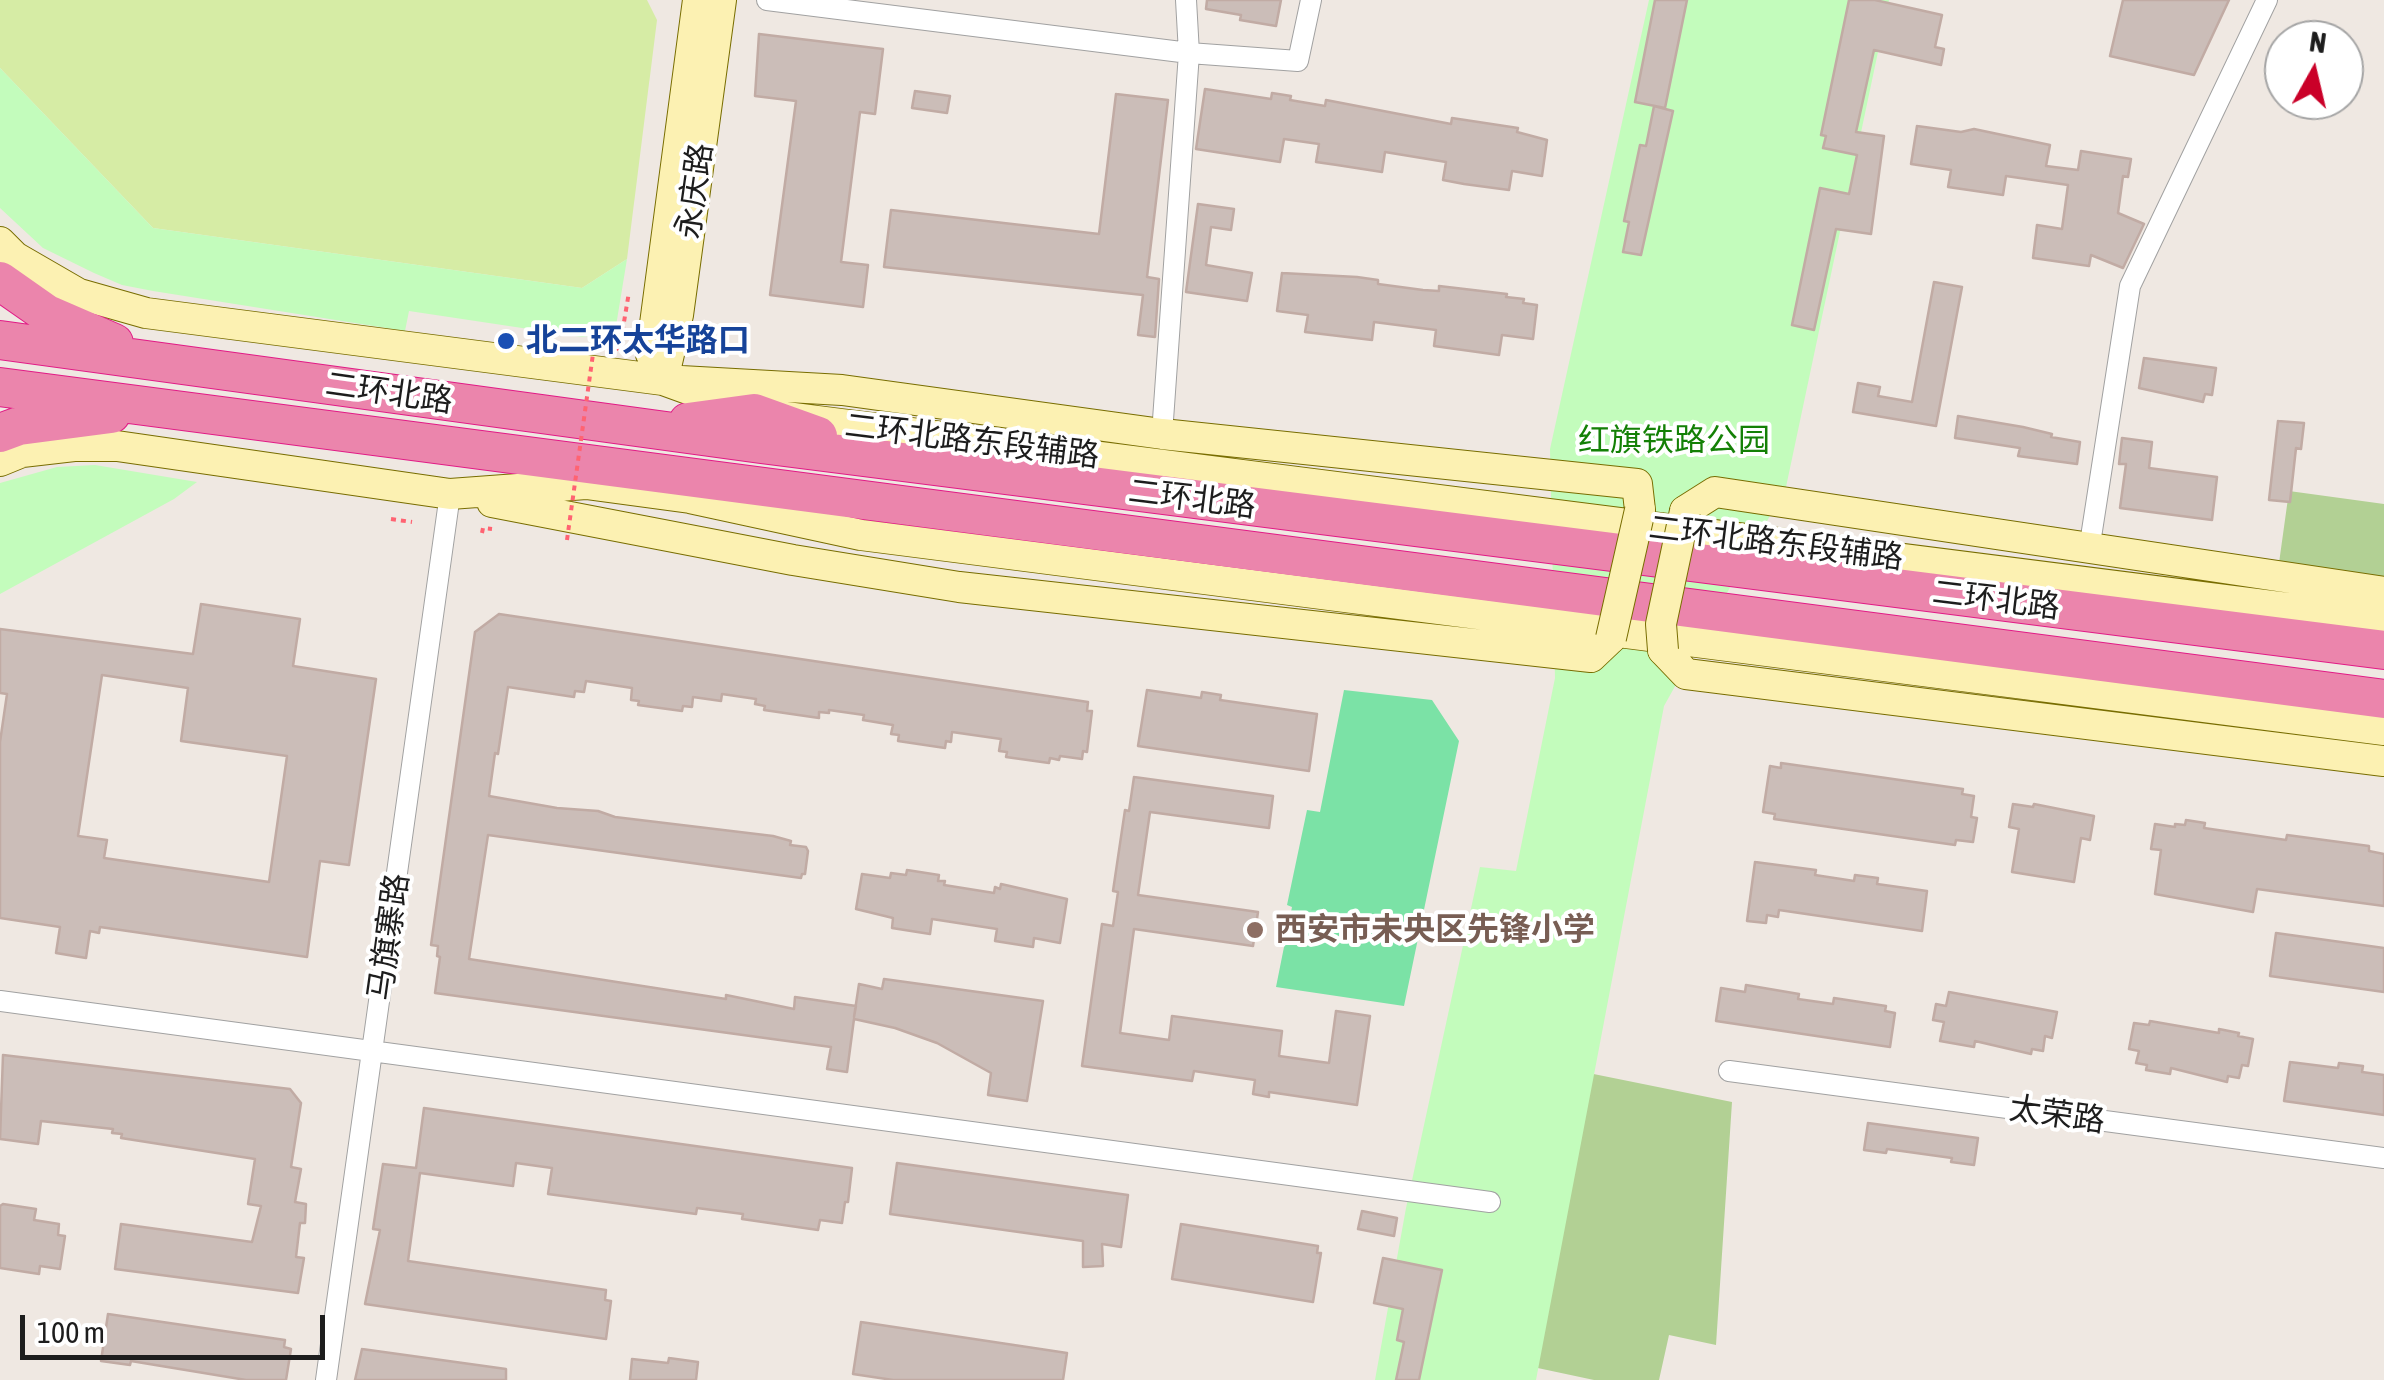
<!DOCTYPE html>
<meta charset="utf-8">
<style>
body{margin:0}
#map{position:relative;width:2384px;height:1380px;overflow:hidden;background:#efe8e2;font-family:"Asap Condensed",sans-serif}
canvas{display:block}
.north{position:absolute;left:2264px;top:20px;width:100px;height:100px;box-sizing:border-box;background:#fff;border:2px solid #a5a5a5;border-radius:50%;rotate:8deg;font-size:28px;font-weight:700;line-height:40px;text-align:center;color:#1d1d1d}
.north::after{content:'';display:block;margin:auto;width:35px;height:45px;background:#ca0028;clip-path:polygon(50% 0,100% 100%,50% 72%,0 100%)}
.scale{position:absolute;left:20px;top:1315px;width:305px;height:45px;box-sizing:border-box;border:5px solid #1d1d1d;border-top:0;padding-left:12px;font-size:30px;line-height:35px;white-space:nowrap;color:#1d1d1d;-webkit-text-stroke:8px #fff;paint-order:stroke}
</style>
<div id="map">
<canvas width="2384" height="1380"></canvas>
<div class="north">N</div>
<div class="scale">100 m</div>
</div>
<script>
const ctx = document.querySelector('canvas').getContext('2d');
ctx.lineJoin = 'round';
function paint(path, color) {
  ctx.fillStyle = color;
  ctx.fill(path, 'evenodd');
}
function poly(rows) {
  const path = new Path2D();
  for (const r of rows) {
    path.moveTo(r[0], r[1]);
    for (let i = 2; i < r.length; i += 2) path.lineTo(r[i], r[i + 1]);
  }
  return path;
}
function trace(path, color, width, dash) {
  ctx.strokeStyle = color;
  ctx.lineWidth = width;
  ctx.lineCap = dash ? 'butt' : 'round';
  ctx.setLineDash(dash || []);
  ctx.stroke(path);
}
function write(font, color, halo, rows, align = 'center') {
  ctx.font = font + ' "Asap Condensed","Noto Sans SC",sans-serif';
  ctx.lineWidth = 8;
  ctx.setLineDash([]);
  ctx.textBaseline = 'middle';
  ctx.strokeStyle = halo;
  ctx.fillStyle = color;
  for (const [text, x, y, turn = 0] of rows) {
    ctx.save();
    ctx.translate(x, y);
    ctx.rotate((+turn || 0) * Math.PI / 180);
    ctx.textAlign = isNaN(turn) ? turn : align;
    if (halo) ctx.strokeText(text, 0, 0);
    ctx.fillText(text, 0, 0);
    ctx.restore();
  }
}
paint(poly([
 [0,0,647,0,657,20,627,259,582,288,153,228,0,68]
]), '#d6eca5');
paint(poly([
 [2289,491,2384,504,2384,577,2279,563],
 [1554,1066,1732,1102,1716,1345,1669,1335,1659,1380,1594,1380,1533,1367]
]), '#b2d094');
paint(poly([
 [1649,0,1889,0,1786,487,1664,706,1536,1380,1375,1380,1406,1208,1480,867,1516,871,1555,678,1550,449],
 [0,68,153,228,582,288,627,259,616,326,609,333,582,337,409,311,405,331,153,291,122,285,94,273,43,248,0,208],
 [95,465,197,482,174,499,0,594,0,483,57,467]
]), '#c3fcbc');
paint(poly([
 [1344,690,1432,700,1459,741,1404,1006,1276,987,1292,907,1287,905,1307,810,1320,812]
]), '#7be2a6');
const building = poly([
 [1207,0,1281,0,1276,26,1240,20,1241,15,1206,9,1207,0],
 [1655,0,1687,0,1665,108,1635,102,1655,0],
 [1849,0,1875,0,1942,15,1935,47,1944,49,1941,65,1874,50,1856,132,1884,136,1871,234,1836,229,1814,330,1792,325,1820,188,1849,194,1857,155,1823,148,1826,136,1821,135,1849,0],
 [2123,0,2229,0,2194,75,2110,56,2123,0],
 [759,34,883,49,875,114,860,112,841,262,868,265,863,307,770,295,796,101,755,96,759,34],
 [1205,89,1271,99,1272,93,1291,96,1290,100,1325,106,1326,100,1451,124,1452,118,1518,128,1517,132,1547,140,1542,176,1512,171,1509,190,1464,184,1443,180,1446,162,1385,152,1382,172,1337,165,1316,162,1319,144,1284,139,1280,162,1196,149,1205,89],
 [915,91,950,96,947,113,912,108,915,91],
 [1116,94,1168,100,1147,277,1159,279,1155,337,1138,335,1143,295,884,267,891,210,1099,234,1116,94],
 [1654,106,1673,111,1641,255,1623,252,1629,222,1624,221,1640,145,1646,146,1654,106],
 [1917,126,1961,132,1974,129,2050,145,2046,166,2078,170,2081,151,2131,159,2128,177,2123,176,2118,213,2144,224,2123,268,2091,255,2089,266,2033,258,2037,225,2062,229,2068,185,2006,176,2003,195,1948,187,1951,170,1911,164,1917,126],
 [1198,204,1234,209,1231,230,1211,227,1206,265,1252,273,1247,301,1186,292,1198,204],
 [1282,273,1357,277,1378,280,1378,284,1423,290,1439,291,1439,286,1507,294,1506,297,1524,299,1523,303,1537,305,1533,339,1502,335,1499,355,1434,346,1436,330,1374,322,1372,340,1305,332,1308,315,1277,311,1282,273],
 [1934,282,1962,287,1936,426,1853,412,1858,383,1880,387,1878,396,1912,402,1934,282],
 [2144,358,2216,368,2212,395,2205,394,2203,402,2139,388,2144,358],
 [1958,416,2023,427,2052,434,2051,437,2080,442,2077,464,2018,456,2020,448,1955,438,1958,416],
 [2278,421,2304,423,2301,449,2296,448,2290,502,2269,500,2278,421],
 [2122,438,2152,442,2149,468,2217,477,2212,520,2120,508,2126,464,2119,464,2122,438],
 [201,604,300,619,293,666,376,679,349,865,320,861,307,957,100,927,99,933,90,931,86,958,56,953,60,927,0,918,0,742,7,694,0,693,0,629,193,654,201,604],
 [102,675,188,688,181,741,287,756,269,882,104,858,107,840,78,836,102,675],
 [499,614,1088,702,1087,711,1092,711,1087,752,1083,751,1082,759,1060,756,1059,760,1050,758,1049,763,1006,757,1007,752,999,751,1001,739,952,732,951,742,946,741,945,748,898,741,899,735,891,734,893,725,863,720,864,715,829,710,829,713,819,712,819,718,764,710,765,706,755,704,756,699,722,694,721,701,693,697,692,707,683,706,682,711,638,705,639,701,631,700,632,688,586,681,584,692,575,691,574,697,508,687,498,754,495,753,489,796,557,808,598,811,615,817,773,836,791,841,790,845,806,847,808,851,805,874,802,874,801,878,488,835,469,959,726,999,726,995,794,1009,795,997,856,1006,854,1017,859,984,882,989,884,979,1043,1001,1027,1101,988,1095,991,1073,937,1043,895,1028,854,1019,847,1072,827,1069,831,1047,435,993,440,957,437,956,438,946,431,945,475,632,499,614],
 [1147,690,1201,698,1202,692,1221,695,1220,700,1317,714,1309,771,1138,746,1147,690],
 [1781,763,1963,789,1962,794,1974,796,1971,817,1977,818,1973,842,1956,840,1955,845,1774,819,1775,814,1763,812,1770,766,1781,768,1781,763],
 [1134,777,1273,796,1269,828,1150,812,1138,895,1258,912,1253,946,1134,929,1120,1033,1169,1040,1172,1016,1282,1031,1279,1056,1329,1063,1336,1011,1370,1016,1357,1105,1269,1092,1269,1097,1253,1094,1255,1080,1194,1071,1192,1081,1082,1066,1102,924,1113,926,1118,892,1113,891,1125,810,1129,811,1134,777],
 [2013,804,2033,807,2034,804,2094,816,2090,840,2081,838,2074,882,2012,872,2019,829,2009,827,2013,804],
 [2186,820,2205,823,2204,828,2286,840,2287,835,2369,846,2369,851,2384,854,2384,906,2257,889,2253,912,2155,894,2161,850,2151,849,2155,824,2175,827,2175,824,2185,825,2186,820],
 [1755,862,1816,870,1815,875,1854,881,1855,875,1878,878,1877,884,1927,891,1922,931,1779,910,1778,917,1767,915,1766,923,1747,921,1755,862],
 [907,870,939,875,938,881,945,881,944,885,994,893,995,887,1000,889,1001,884,1067,899,1060,943,1034,938,1033,947,995,941,997,929,932,919,930,934,892,928,893,918,856,909,862,874,890,878,891,873,906,875,907,870],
 [2276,933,2384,948,2384,992,2270,976,2276,933],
 [1746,985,1799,994,1798,999,1833,1004,1834,998,1886,1006,1885,1011,1895,1013,1890,1047,1716,1021,1721,988,1745,992,1746,985],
 [1949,992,2057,1012,2052,1038,2045,1036,2043,1051,2032,1049,2031,1054,1975,1041,1974,1047,1940,1041,1944,1022,1933,1020,1936,1004,1946,1006,1949,992],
 [2150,1021,2219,1033,2219,1029,2239,1033,2238,1036,2253,1039,2248,1066,2242,1065,2239,1078,2228,1076,2227,1082,2171,1068,2170,1074,2146,1070,2147,1065,2136,1063,2139,1051,2129,1049,2134,1023,2149,1025,2150,1021],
 [3,1055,290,1089,301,1103,291,1167,301,1169,295,1202,306,1204,305,1223,300,1223,296,1257,304,1258,298,1293,115,1269,121,1224,252,1242,261,1206,248,1204,255,1159,121,1138,122,1134,112,1133,113,1129,41,1121,38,1144,0,1139,3,1055],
 [2290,1062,2338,1068,2339,1063,2363,1066,2362,1072,2384,1075,2384,1115,2284,1101,2290,1062],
 [424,1108,852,1168,848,1202,845,1202,842,1223,820,1220,818,1230,742,1219,743,1214,697,1208,696,1214,548,1194,552,1168,516,1163,513,1186,420,1173,408,1261,606,1290,605,1300,611,1301,606,1339,365,1304,380,1230,373,1229,383,1164,416,1168,424,1108],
 [1868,1123,1978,1138,1974,1165,1951,1162,1952,1158,1887,1149,1886,1153,1864,1150,1868,1123],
 [897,1163,1128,1195,1121,1247,1102,1244,1103,1266,1083,1267,1083,1241,890,1214,897,1163],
 [3,1204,36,1209,34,1220,59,1224,58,1235,65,1236,60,1269,40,1266,39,1274,0,1268,0,1206,3,1204],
 [1362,1211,1397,1218,1394,1236,1358,1229,1362,1211],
 [1181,1224,1318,1246,1317,1253,1321,1253,1313,1302,1172,1279,1181,1224],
 [1383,1258,1442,1270,1419,1380,1396,1380,1404,1342,1397,1340,1403,1309,1374,1303,1383,1258],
 [108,1314,285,1340,284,1347,291,1349,286,1380,246,1380,131,1361,130,1365,101,1361,108,1314],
 [861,1322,1067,1353,1063,1380,893,1380,853,1374,861,1322],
 [362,1349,506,1369,506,1380,355,1380,362,1349],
 [669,1358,698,1362,696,1380,630,1380,632,1359,668,1363,669,1358]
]);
paint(building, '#cbbdb8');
trace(building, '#c1aba4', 2.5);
const street = poly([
 [767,0,1189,53,1298,61,1311,0],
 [1162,434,1189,53,1186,0],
 [2089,550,2130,286,2267,0],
 [0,1001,1490,1202],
 [1729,1071,2384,1158],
 [326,1380,450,494]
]);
const secondary = poly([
 [721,0,678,315,663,380,842,390,1162,434,1637,484,1640,510],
 [0,242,15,257,79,294,146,313,663,380,754,413,2384,620],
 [651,354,698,0],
 [0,461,22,452,74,446,117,446,450,494,586,484,690,498,861,535,2384,730],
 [492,502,793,560,959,587,1591,657,1611,638],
 [1685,511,1715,492,2384,592],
 [1663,650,1686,674,2384,761]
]);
const highway = poly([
 [0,281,47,314,114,343],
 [0,340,761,444,2384,650],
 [0,387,2384,699],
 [688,422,754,413,818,436],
 [0,433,19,426,111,414]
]);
trace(street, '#a1a1a1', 22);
trace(secondary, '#786d00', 32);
trace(highway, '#e11b86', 40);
trace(poly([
 [616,350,621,340,629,292],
 [391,519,412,522],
 [482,533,483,528,492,529]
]), '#ff6372', 4, [5, 5]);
trace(street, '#fff', 20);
trace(secondary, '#fcf1b2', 30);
trace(highway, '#eb85ac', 38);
const secondaryBridge = poly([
 [1611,638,1640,510],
 [1663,650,1661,624,1685,511]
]);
trace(secondaryBridge, '#786d00', 32, []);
trace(poly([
 [567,540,593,354]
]), '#ff6372', 4, [5, 5]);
trace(secondaryBridge, '#fcf1b2', 30);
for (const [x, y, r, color] of [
 [506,341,10,"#1a4fb4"],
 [1255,930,10,"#8d6e63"]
]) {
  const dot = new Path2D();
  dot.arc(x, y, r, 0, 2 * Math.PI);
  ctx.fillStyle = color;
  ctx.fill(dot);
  trace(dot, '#fff', 4);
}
write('32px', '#1d1d1d', '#fff', [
 ["永庆路",695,191,-82],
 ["二环北路",389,393,8],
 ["二环北路东段辅路",972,441,7],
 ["二环北路",1192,499,7],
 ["二环北路东段辅路",1776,543,7],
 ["二环北路",1996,600,7],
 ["马旗寨路",389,937,-82],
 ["太荣路",2057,1115,8]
]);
write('bold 32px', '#164399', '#fff', [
 ["北二环太华路口",526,341]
], 'left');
write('32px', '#148006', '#fff', [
 ["红旗铁路公园",1674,441]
]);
write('bold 32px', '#785e54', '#fff', [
 ["西安市未央区先锋小学",1275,930]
], 'left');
</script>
